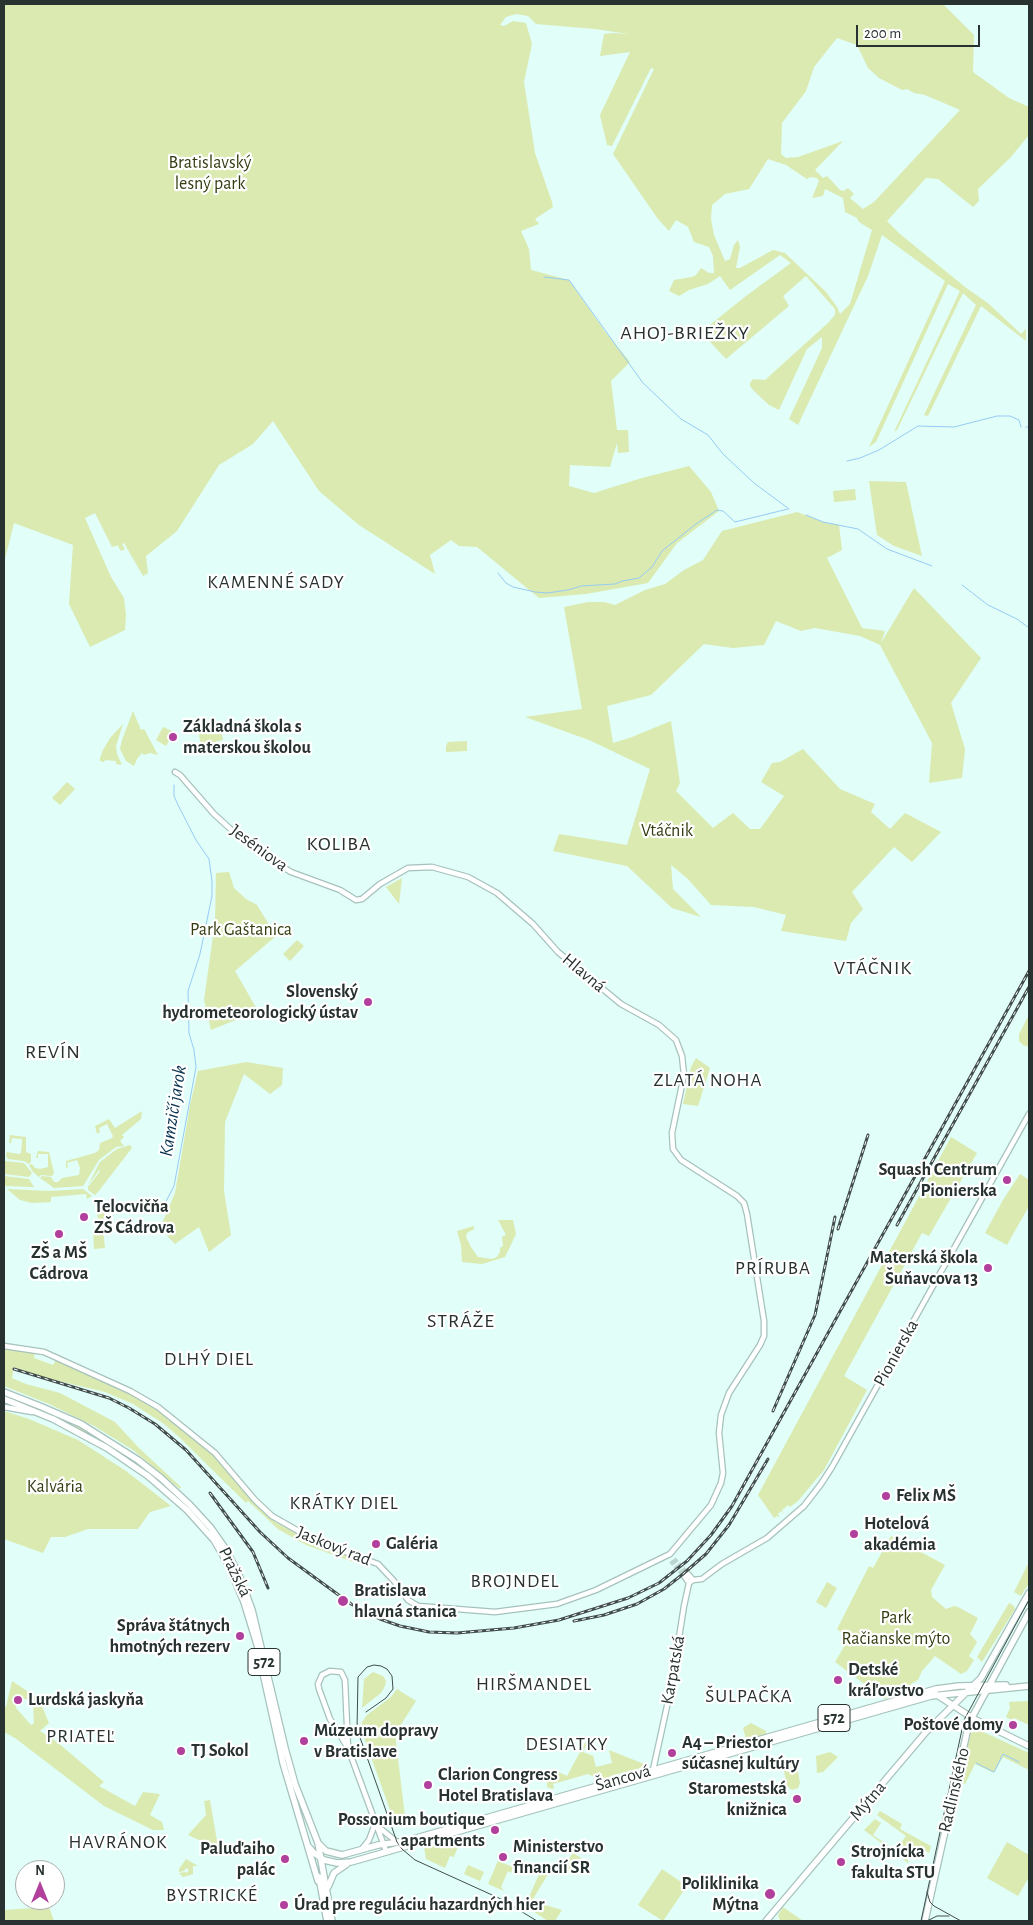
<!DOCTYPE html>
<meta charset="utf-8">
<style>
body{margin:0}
#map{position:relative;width:1033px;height:1925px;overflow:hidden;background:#e1fef8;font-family:"Alegreya Sans",sans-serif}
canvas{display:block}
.frame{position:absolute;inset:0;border:5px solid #283331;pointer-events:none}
.north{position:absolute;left:15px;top:1860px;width:50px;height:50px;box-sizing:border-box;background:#fff;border:1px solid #a9adad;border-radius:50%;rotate:0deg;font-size:14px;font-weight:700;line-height:20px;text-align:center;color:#283331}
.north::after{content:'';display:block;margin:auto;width:18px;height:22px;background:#b0409c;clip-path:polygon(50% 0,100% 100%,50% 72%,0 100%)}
.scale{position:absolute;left:856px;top:25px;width:124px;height:22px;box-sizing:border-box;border:2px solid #283331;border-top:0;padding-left:6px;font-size:15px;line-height:18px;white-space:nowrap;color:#283331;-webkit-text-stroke:4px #fff;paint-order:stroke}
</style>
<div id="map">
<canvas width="1033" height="1925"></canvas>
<div class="frame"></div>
<div class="north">N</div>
<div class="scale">200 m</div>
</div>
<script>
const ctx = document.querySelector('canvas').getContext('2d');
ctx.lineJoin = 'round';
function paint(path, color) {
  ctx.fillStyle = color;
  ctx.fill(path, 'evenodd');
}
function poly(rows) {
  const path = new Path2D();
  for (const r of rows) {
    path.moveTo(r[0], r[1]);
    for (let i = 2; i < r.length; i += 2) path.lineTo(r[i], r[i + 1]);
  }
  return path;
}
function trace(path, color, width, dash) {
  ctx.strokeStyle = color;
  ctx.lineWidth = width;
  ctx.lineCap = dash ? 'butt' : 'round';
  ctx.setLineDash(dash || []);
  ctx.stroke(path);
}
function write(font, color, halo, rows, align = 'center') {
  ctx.font = font + ' "Alegreya Sans",sans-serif';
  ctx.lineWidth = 4.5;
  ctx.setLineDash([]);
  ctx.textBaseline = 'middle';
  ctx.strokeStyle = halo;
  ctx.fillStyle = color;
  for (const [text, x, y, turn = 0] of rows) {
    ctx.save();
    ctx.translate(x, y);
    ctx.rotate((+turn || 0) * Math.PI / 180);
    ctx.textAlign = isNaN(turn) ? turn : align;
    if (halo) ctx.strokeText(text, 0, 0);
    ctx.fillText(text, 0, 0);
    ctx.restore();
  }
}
paint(poly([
 [4,4,943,4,974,35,973,72,1009,98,1029,107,1029,135,1010,158,978,189,979,201,973,207,938,179,926,178,887,221,900,234,965,287,989,304,1021,334,1026,329,1026,341,981,306,928,416,924,415,976,305,963,293,897,430,894,432,960,291,948,284,876,442,869,447,945,281,882,235,868,276,798,425,789,419,822,348,822,337,807,349,779,410,769,405,754,391,750,386,750,383,753,379,765,380,828,323,835,315,835,309,806,276,783,296,789,306,726,359,701,332,746,296,791,263,780,255,730,290,720,276,708,284,689,290,679,296,669,291,674,280,692,277,696,275,701,268,709,273,714,273,713,256,709,247,694,242,688,227,676,220,669,231,658,219,613,154,654,69,651,68,612,146,607,145,600,115,630,52,600,56,604,34,613,33,629,34,595,29,536,24,528,16,516,14,506,17,500,25,504,26,513,21,526,23,532,44,524,82,535,153,552,202,553,207,535,219,539,224,521,231,529,249,531,270,569,280,606,333,630,362,611,381,617,430,628,430,629,452,618,453,617,443,610,467,570,465,569,486,594,493,642,478,689,466,711,492,719,511,677,543,648,583,586,594,539,598,477,547,459,546,451,540,430,555,435,574,359,525,319,491,273,421,253,444,219,465,177,531,146,556,148,573,143,576,124,543,122,544,125,549,121,551,118,546,119,545,112,547,95,513,85,518,111,577,124,598,126,615,125,630,90,647,69,604,73,545,14,523,4,563],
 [837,38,857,45,868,68,879,78,902,90,907,89,914,93,925,95,960,110,874,202,863,209,850,198,854,194,848,188,844,191,840,190,827,176,823,178,815,170,843,141,798,157,786,158,781,154,782,123,806,91,814,67],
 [768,159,786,165,807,179,810,177,817,178,819,181,812,198,823,196,825,189,843,198,845,212,857,218,859,222,872,230,850,304,840,314,837,307,826,292,785,253,773,250,740,268,736,268,740,247,738,240,734,245,730,259,725,261,714,235,711,219,712,205,725,194,749,189],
 [869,481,906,482,922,556,894,546,877,535],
 [855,489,856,500,834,502,833,491],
 [797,512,824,522,839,525,842,550,827,558,862,628,885,631,881,643,914,588,981,658,951,703,965,749,962,778,929,783,932,743,880,645,860,636,815,628,801,631,776,621,764,645,733,648,704,644,651,695,607,706,613,743,632,737,671,721,680,783,676,791,713,828,733,813,750,829,760,829,784,796,761,782,772,763,780,762,803,749,840,789,875,804,871,812,890,829,905,813,941,832,912,862,894,847,852,892,863,909,851,923,846,941,781,931,786,915,754,907,711,905,687,878,671,865,673,889,701,917,672,908,627,866,553,851,559,834,627,845,650,769,589,740,525,717,582,709,564,607,588,602,604,602,615,605,645,590,665,584,684,570,703,560,722,531],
 [133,711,141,730,144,729,158,755,150,753,144,755,142,753,137,759,134,766,126,761,120,749,122,740],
 [219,721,223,740,201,745,197,726],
 [123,724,116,746,117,754,122,765,116,764,116,761,105,760,104,762,100,761,100,758,103,750,110,738],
 [163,727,174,732,166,746,156,740],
 [467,741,467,751,446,752,446,746,448,742],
 [67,782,75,789,60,805,52,798],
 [229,872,234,888,246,899,257,905,276,936,235,971,258,1011,211,1030,204,1000,215,922,216,873],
 [402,878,399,904,386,887],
 [297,940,304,946,290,961,283,954],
 [1029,1015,1029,1047,1023,1045,1019,1041,1019,1034],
 [696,1058,710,1068,698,1106,683,1104,691,1067],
 [246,1062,283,1068,282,1085,270,1094,244,1074,225,1122,224,1191,231,1235,209,1252,199,1227,175,1244,160,1228,175,1193,190,1105,198,1071],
 [142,1111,141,1119,122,1135,124,1137,120,1141,124,1146,116,1147,99,1160,83,1186,54,1188,40,1178,42,1176,51,1177,54,1182,58,1182,62,1178,79,1175,80,1168,77,1160,67,1163,68,1167,66,1168,66,1161,95,1153,99,1150,100,1143,112,1138,113,1136,107,1124,99,1128,100,1132,97,1134,95,1126,109,1119,115,1128],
 [10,1135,26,1137,26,1152,31,1154,31,1162,29,1164,24,1161,8,1159,6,1156,7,1152,19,1154,21,1153,22,1142,22,1139,12,1138,11,1143,9,1143],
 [951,1137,977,1153,929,1236,922,1233,844,1376,867,1390,824,1470,798,1501,790,1507,788,1505,787,1506,782,1510,784,1514,781,1511,778,1514,780,1518,777,1516,774,1518,758,1495],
 [130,1145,132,1148,98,1192,95,1195,88,1190,88,1187,100,1171,99,1170,88,1185,100,1162,117,1149],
 [38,1151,49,1152,54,1173,52,1176,41,1175,39,1177,33,1172,29,1165,32,1164,35,1168,40,1169,48,1167,48,1154,38,1154,38,1158,36,1158],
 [4,1161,24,1163,32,1173,29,1177,4,1174],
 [1020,1174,1029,1180,1029,1206,1007,1245,985,1233,1003,1200],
 [4,1176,29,1179,34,1187,5,1186],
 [7,1189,50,1191,83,1189,92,1196,87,1199,86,1194,51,1197,51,1202,32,1203,20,1200],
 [109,1206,110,1224,98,1225,97,1207],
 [498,1220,513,1220,516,1234,505,1257,482,1264,462,1262,461,1245,457,1231,474,1226,474,1229,467,1233,466,1237,471,1247,478,1257,492,1259,497,1257,500,1252,500,1248,503,1246,502,1237,506,1235],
 [93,1229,103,1229,105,1248,94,1249],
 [4,1349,35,1353,34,1358,53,1365,56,1360,133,1396,167,1416,210,1452,251,1500,275,1522,307,1539,361,1560,359,1564,306,1545,278,1529,248,1501,246,1503,178,1436,164,1424,133,1404,105,1392,46,1378,14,1367,12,1378,26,1384,60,1393,115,1422,139,1448,181,1487,180,1489,133,1450,94,1426,49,1404,4,1386],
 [4,1395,38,1408,89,1432,130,1457,149,1471,193,1513,147,1473,106,1445,63,1421,4,1397],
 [4,1411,29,1419,78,1440,126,1471,171,1506,150,1512,138,1529,88,1529,65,1537,51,1537,43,1553,4,1539],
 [891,1536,945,1565,931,1590,932,1597,946,1609,954,1606,958,1607,978,1618,970,1634,977,1642,969,1656,974,1660,967,1671,961,1674,935,1656,922,1671,918,1680,911,1684,912,1691,884,1699,835,1662,849,1638,837,1629,869,1566,873,1568],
 [1029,1562,1029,1583,1021,1596,1014,1592],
 [827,1582,837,1588,826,1608,816,1602],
 [1009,1603,1014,1606,1015,1609,982,1662,977,1657],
 [373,1672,383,1676,386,1681,385,1686,381,1693,362,1708,364,1679],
 [12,1681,39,1699,49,1723,40,1731,57,1742,104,1782,99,1786,135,1806,143,1792,160,1794,150,1815,162,1822,164,1830,153,1830,104,1806,15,1738,4,1732,4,1706,6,1707],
 [17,1698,26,1699,33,1705,34,1723,31,1725,16,1708],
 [397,1689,416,1701,395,1734,405,1816,394,1821,361,1729,362,1722,367,1715,391,1697],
 [1029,1701,1029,1725,1014,1718,1012,1720,1006,1717,1010,1708,1009,1702],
 [751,1723,766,1731,766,1734,746,1739,743,1728],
 [979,1730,1029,1753,1029,1770,1003,1757,994,1773,975,1764,965,1784,960,1782,970,1735,971,1733],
 [586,1741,588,1742,583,1752,593,1756,596,1767,612,1763,609,1750,649,1766,613,1775,602,1781,588,1774,553,1784,554,1788,552,1789,547,1787,547,1781,554,1770,567,1776],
 [830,1752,838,1757,823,1772,817,1773,816,1756],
 [790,1761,797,1765,800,1783,798,1788,792,1790,787,1786,783,1766,786,1762],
 [210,1800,218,1847,216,1848,188,1835,206,1815,204,1801],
 [880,1811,902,1824,900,1829,931,1846,929,1853,919,1847,917,1856,913,1856,901,1843,906,1836,877,1815],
 [875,1819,881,1823,873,1835,896,1851,901,1844,904,1850,902,1852,909,1862,908,1863,864,1830],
 [462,1836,454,1857,450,1856,445,1868,426,1859,424,1847],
 [1007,1842,1029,1855,1029,1877,1018,1896,987,1878],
 [573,1853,581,1858,571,1873,563,1868],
 [186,1859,198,1866,193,1866,193,1874,183,1877,179,1873,185,1872,187,1873,189,1870,186,1868,184,1871,179,1872,179,1869],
 [498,1861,513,1867,511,1873,508,1871,501,1887,504,1891,488,1884],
 [468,1865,484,1872,480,1881,464,1874],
 [662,1869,687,1886,663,1921,638,1905],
 [540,1872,548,1874,532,1901,562,1910,555,1921,548,1921,525,1906],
 [49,1907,54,1921,4,1921,4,1910],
 [783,1907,803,1921,810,1921,780,1921,778,1915]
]), '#daeab0');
trace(poly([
 [544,277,569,280,643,383,681,419,708,435,723,454,754,483,789,509],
 [1026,427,1029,427],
 [847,461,860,458,879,450,918,426,954,427,997,416,1010,416,1019,420,1021,427],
 [806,515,823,522,858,529,887,549,932,566],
 [498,573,506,583,513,587,535,592,547,593,568,590,581,586,615,584,622,581,639,578,652,567,662,551,696,524,717,510,723,511,735,522,788,509],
 [962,585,988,605,1017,619,1029,628],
 [161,1211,174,1186,196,1067,194,1050,189,1033,188,991,200,954,212,896,212,881,209,859,196,840,178,805,174,796,174,785],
 [976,1763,994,1772,1003,1754,1019,1762]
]), '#96cbf5', 1);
trace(poly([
 [674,1559,687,1573],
 [671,1561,684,1576]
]), '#bcd5d0', 4.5, [4.5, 2]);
const minor = poly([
 [4,1346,44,1352,130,1391,158,1407,215,1453,255,1500,272,1516,316,1541,378,1564,394,1581,408,1600,418,1606,495,1612,557,1604,596,1590,670,1554,711,1505,721,1483,723,1473,719,1433,721,1415,729,1393,760,1345,764,1336,764,1321,747,1214,744,1203,737,1196,681,1160,673,1149,672,1133,684,1075,682,1056,676,1040,659,1025,621,1004,558,952,533,924,497,893,468,877,432,867,408,868,380,884,362,899,356,900,340,890,291,872,262,854,237,835,214,814,180,775,175,772],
 [4,1407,32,1412],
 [687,1573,693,1580],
 [684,1576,689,1583],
 [689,1583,693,1580,702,1579,722,1564,767,1538,804,1506,821,1484,832,1467,1029,1114],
 [348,1748,345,1680,341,1672,330,1671,322,1675,318,1684,319,1689,330,1719,348,1748,386,1851],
 [653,1770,671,1688,684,1606,689,1583],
 [376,1825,397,1842],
 [362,1849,369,1840,375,1824]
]);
const major = poly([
 [4,1392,42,1407,81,1424,138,1460,161,1478,190,1505,211,1528,225,1548,239,1575,252,1610,285,1748,295,1784,318,1843,332,1921],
 [4,1399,53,1419,107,1448,148,1476,187,1510,214,1540,228,1564,244,1602,259,1651],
 [263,1673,283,1763,318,1881],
 [934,1693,974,1719,1029,1746],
 [318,1843,326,1851,342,1855,378,1845,406,1841,936,1689,959,1686,1006,1685],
 [308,1846,314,1853,324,1860,337,1863,351,1862,931,1696,1029,1686],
 [319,1877,327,1921],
 [328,1887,334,1873,347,1864],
 [766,1921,926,1732,981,1678,1029,1593],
 [925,1921,969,1723,1029,1612]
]);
trace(minor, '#a6c2bc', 7);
trace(major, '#a6c2bc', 8);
trace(minor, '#fff', 4.5);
trace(major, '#fff', 5.5);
trace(poly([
 [366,1712,386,1698,393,1689,392,1676,387,1669,381,1666,374,1665,367,1667,358,1677,357,1729,397,1842,402,1849,415,1860,501,1899,537,1921],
 [927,1892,930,1902,934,1906,961,1921],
 [921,1921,964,1720,1029,1600],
 [927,1921,937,1916,949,1916]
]), '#414e4c', 1);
const rail = poly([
 [897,1225,1029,987],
 [838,1229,868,1135],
 [14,1369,109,1398,129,1408,155,1424,186,1450,260,1532,288,1558,351,1604,380,1619,400,1626,429,1632,457,1633,491,1630,514,1628,559,1620,628,1598,659,1583,687,1561,711,1535,732,1506,1029,971],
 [773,1411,815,1315,835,1217],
 [210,1493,253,1552,268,1588],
 [574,1621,604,1615,637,1604,664,1589,683,1574,706,1554,729,1525,768,1459]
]);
trace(rail, '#414e4c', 3);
trace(rail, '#fff', 1, [4]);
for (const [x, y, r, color] of [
 [173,737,5,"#b0409c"],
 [368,1002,5,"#b0409c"],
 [1007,1180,5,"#b0409c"],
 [84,1217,5,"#b0409c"],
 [59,1234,5,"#b0409c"],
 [988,1268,5,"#b0409c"],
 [886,1496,5,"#b0409c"],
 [854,1534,5,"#b0409c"],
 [376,1544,5,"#b0409c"],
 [343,1601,6,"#b0409c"],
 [240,1636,5,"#b0409c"],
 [838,1680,5,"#b0409c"],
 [18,1700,5,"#b0409c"],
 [1013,1725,5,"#b0409c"],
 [304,1741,5,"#b0409c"],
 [181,1751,5,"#b0409c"],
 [672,1753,5,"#b0409c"],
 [428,1785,5,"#b0409c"],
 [797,1799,5,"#b0409c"],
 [495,1830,5,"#b0409c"],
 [503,1857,5,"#b0409c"],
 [285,1859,5,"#b0409c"],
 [841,1862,5,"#b0409c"],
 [770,1894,6,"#b0409c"],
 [284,1905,5,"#b0409c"]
]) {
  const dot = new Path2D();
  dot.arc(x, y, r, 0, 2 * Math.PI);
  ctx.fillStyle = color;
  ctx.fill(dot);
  trace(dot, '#fff', 2);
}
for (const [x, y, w] of [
 [264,1662,32],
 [834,1718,32]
]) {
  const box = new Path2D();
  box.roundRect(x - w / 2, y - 13.5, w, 27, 4);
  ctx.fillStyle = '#fff';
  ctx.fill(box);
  trace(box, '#283331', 1);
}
write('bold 16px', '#283331', null, [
 ["572",264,1662],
 ["572",834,1718]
]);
write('18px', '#343d11', '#fff', [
 ["Bratislavský",210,163],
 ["lesný park",210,184],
 ["Vtáčnik",667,831],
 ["Park Gaštanica",241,930],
 ["Kalvária",55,1487],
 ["Park",896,1618],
 ["Račianske mýto",896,1639]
]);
write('bold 18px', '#283331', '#fff', [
 ["Základná škola s",183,727],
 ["materskou školou",183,748],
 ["Slovenský",358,992,"right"],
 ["hydrometeorologický ústav",358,1013,"right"],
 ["Squash Centrum",997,1170,"right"],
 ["Pionierska",997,1191,"right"],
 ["Telocvičňa",94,1207],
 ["ZŠ Cádrova",94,1228],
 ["ZŠ a MŠ",59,1253,"center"],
 ["Cádrova",59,1274,"center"],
 ["Materská škola",978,1258,"right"],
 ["Šuňavcova 13",978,1279,"right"],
 ["Felix MŠ",896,1496],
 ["Hotelová",864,1524],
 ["akadémia",864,1545],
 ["Galéria",386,1544],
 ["Bratislava",354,1591],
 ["hlavná stanica",354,1612],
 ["Správa štátnych",230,1626,"right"],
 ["hmotných rezerv",230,1647,"right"],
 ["Detské",848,1670],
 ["kráľovstvo",848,1691],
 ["Lurdská jaskyňa",28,1700],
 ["Poštové domy",1003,1725,"right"],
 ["Múzeum dopravy",314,1731],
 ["v Bratislave",314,1752],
 ["A4 – Priestor",682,1743],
 ["súčasnej kultúry",682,1764],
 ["TJ Sokol",191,1751],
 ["Clarion Congress",438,1775],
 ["Hotel Bratislava",438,1796],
 ["Staromestská",787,1789,"right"],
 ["knižnica",787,1810,"right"],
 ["Possonium boutique",485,1820,"right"],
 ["apartments",485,1841,"right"],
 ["Ministerstvo",513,1847],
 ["financií SR",513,1868],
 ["Paluďaiho",275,1849,"right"],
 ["palác",275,1870,"right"],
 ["Strojnícka",851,1852],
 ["fakulta STU",851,1873],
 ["Poliklinika",759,1884,"right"],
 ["Mýtna",759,1905,"right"],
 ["Úrad pre reguláciu hazardných hier",294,1905]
], 'left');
write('18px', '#283331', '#fff', [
 ["Jeséniova",259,848,36],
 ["Hlavná",584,973,40],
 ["Pionierska",896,1353,-61],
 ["Jaskový rad",334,1546,22],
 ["Pražská",235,1572,64],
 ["Karpatská",673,1670,-80],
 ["Šancová",623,1778,-16],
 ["Radlinského",954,1790,-77],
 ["Mýtna",868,1801,-50]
]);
ctx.letterSpacing = '1px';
write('19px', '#283331', '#fff', [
 ["KAMENNÉ SADY",276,582],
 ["ZLATÁ NOHA",708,1080],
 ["PRÍRUBA",773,1268],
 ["DLHÝ DIEL",209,1359],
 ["KRÁTKY DIEL",344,1503],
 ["BROJNDEL",515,1581],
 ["HIRŠMANDEL",534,1684],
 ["ŠULPAČKA",749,1696],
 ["PRIATEĽ",81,1736],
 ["DESIATKY",567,1744],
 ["HAVRÁNOK",118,1842],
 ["BYSTRICKÉ",212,1895]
]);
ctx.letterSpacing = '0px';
write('italic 19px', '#08324e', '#fff', [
 ["Kamzičí jarok",173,1111,-81]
]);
ctx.letterSpacing = '1px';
write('20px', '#283331', '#fff', [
 ["AHOJ-BRIEŽKY",685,333],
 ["KOLIBA",339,844],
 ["VTÁČNIK",873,968],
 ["REVÍN",53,1052],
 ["STRÁŽE",461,1321]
]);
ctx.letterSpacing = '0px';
</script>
